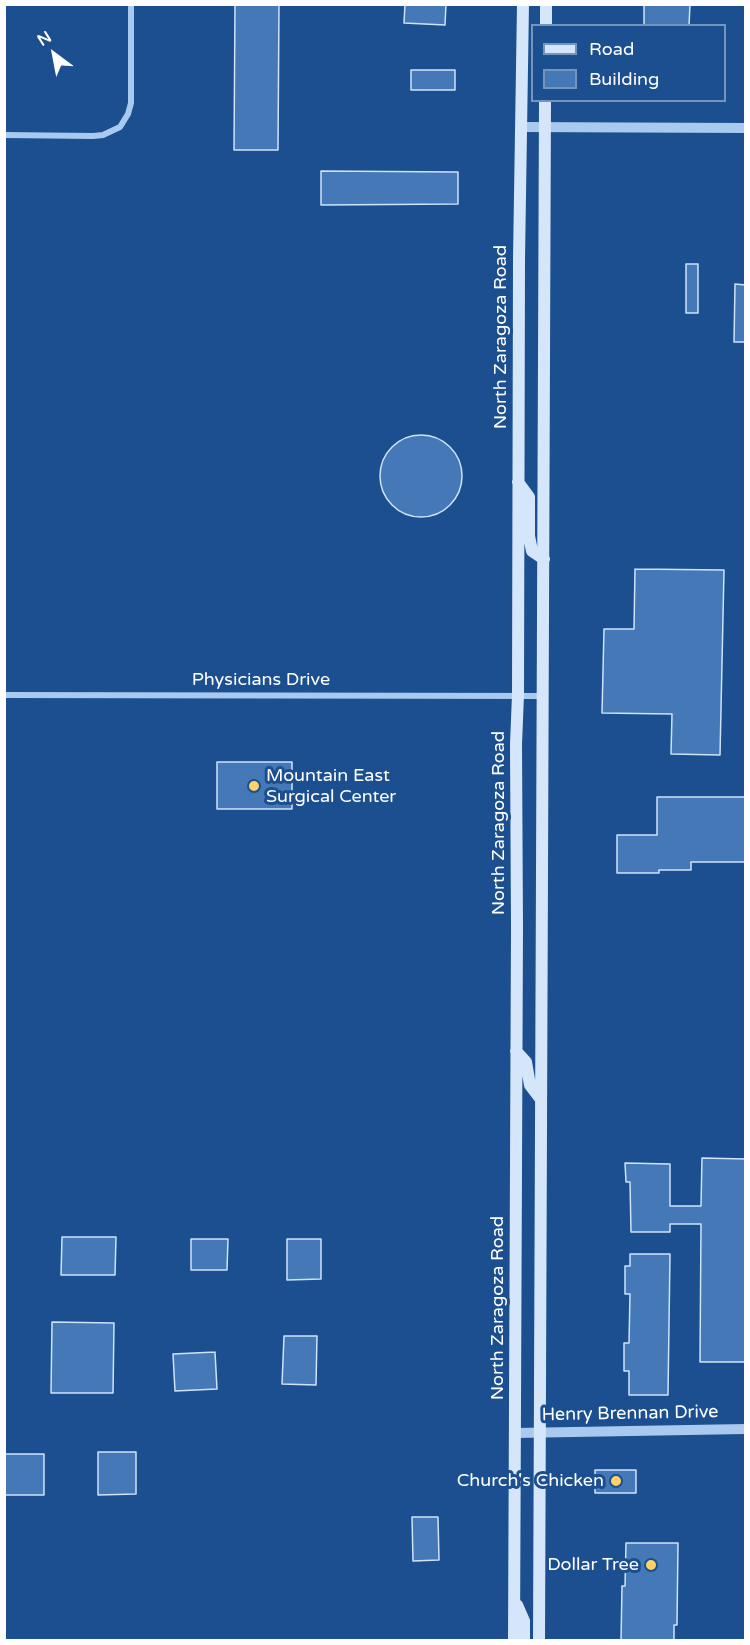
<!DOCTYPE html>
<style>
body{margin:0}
#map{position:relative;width:750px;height:1645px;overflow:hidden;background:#1b4f8f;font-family:"Varela Round",sans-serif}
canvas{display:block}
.frame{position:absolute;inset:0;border:6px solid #fff;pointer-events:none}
.legend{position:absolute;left:531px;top:24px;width:195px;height:78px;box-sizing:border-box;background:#1b4f8f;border:2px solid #7695bc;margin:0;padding:8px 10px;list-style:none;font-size:18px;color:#fff}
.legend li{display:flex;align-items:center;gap:12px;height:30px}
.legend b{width:30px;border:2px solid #7695bc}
.north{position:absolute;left:24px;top:24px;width:60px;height:60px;-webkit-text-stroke:4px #1b4f8f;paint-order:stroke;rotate:328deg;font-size:16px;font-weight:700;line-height:24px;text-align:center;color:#fff}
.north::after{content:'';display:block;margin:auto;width:21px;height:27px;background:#fff;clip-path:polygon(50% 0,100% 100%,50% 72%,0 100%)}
</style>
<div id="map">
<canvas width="750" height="1645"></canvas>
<div class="frame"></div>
<ul class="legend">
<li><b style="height:8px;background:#d6e6fa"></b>Road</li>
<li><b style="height:16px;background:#4478b7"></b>Building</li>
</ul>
<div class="north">N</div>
</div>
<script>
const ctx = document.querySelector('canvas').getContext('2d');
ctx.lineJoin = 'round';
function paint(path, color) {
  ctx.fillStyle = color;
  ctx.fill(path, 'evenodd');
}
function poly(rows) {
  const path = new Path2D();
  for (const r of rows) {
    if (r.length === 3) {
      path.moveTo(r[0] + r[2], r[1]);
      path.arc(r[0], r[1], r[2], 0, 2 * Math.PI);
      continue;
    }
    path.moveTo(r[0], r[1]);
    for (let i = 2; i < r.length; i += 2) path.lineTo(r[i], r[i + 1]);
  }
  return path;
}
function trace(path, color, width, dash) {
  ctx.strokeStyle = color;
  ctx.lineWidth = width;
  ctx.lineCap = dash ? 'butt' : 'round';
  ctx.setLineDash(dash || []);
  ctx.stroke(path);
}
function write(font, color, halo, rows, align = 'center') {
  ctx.font = font + ' "Varela Round",sans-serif';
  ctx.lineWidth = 6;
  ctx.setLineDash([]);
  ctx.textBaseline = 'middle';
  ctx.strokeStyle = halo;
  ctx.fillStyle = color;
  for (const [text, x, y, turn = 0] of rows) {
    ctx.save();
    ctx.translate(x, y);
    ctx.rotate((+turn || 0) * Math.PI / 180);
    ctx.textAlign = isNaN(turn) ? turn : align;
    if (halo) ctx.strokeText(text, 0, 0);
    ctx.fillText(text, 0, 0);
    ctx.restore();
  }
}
const building = poly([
 [235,4,279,4,278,150,234,150,235,4],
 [405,4,446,4,445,25,404,23,405,4],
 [644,4,690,4,689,26,644,26,644,4],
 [411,70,455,70,455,90,411,90,411,70],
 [321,171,458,172,458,204,321,205,321,171],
 [686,264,698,264,698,313,686,313,686,264],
 [735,284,746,285,746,342,734,342,735,284],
 [421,476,41],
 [635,569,724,570,720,755,671,754,672,714,602,713,604,629,634,629,635,569],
 [217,762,292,762,292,809,217,809,217,762],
 [657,797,746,797,746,862,691,862,691,870,659,870,659,873,617,873,617,835,657,835,657,797],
 [702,1158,746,1159,746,1362,700,1362,701,1224,670,1224,670,1232,631,1232,630,1182,626,1182,625,1163,670,1164,670,1206,701,1206,702,1158],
 [62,1237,116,1237,115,1275,61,1275,62,1237],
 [191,1239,228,1239,227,1270,191,1270,191,1239],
 [287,1239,321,1239,321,1279,287,1280,287,1239],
 [630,1254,670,1254,668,1395,629,1395,629,1371,624,1371,624,1343,629,1343,630,1294,625,1294,625,1266,630,1266,630,1254],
 [52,1322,114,1323,113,1393,51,1393,52,1322],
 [284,1336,317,1336,316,1385,282,1384,284,1336],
 [215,1352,217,1389,175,1391,173,1354,215,1352],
 [98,1452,136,1452,136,1494,98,1495,98,1452],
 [4,1454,44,1454,44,1495,4,1495,4,1454],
 [595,1470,636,1470,636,1493,595,1493,595,1470],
 [412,1517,438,1517,439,1560,413,1561,412,1517],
 [626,1543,678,1543,677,1625,674,1625,674,1641,621,1641,622,1586,625,1586,626,1543]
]);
paint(building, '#4478b7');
trace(building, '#cfe3fa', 1.5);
trace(poly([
 [4,135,93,136,103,135,120,127,128,114,131,103,131,4],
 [4,695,542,696]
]), '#a9c9ee', 6);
trace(poly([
 [521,127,746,128],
 [516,1433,746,1429]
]), '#a9c9ee', 10);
trace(poly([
 [546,4,546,26],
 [518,482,529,497,529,536,532,551,544,559],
 [516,1051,526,1062,530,1085,540,1098],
 [517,1605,524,1621,524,1640],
 [514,1640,517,928,516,744,518,695,519,259,523,4],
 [539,1640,545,100]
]), '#d6e6fa', 12);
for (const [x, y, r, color] of [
 [254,786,6,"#ffd166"],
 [616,1481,6,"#ffd166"],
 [651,1565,6,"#ffd166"]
]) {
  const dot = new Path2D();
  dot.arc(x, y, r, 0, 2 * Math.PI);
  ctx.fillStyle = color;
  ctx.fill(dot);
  trace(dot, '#1b4f8f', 2);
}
write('18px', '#fff', '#1b4f8f', [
 ["North Zaragoza Road",501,337,-90],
 ["Physicians Drive",261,680],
 ["North Zaragoza Road",499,823,-90],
 ["North Zaragoza Road",498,1308,-90],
 ["Henry Brennan Drive",630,1414,-1]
]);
write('18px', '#fff', '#1b4f8f', [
 ["Mountain East",266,776,"left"],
 ["Surgical Center",266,797,"left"],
 ["Church's Chicken",604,1481],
 ["Dollar Tree",639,1565]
], 'right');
</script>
